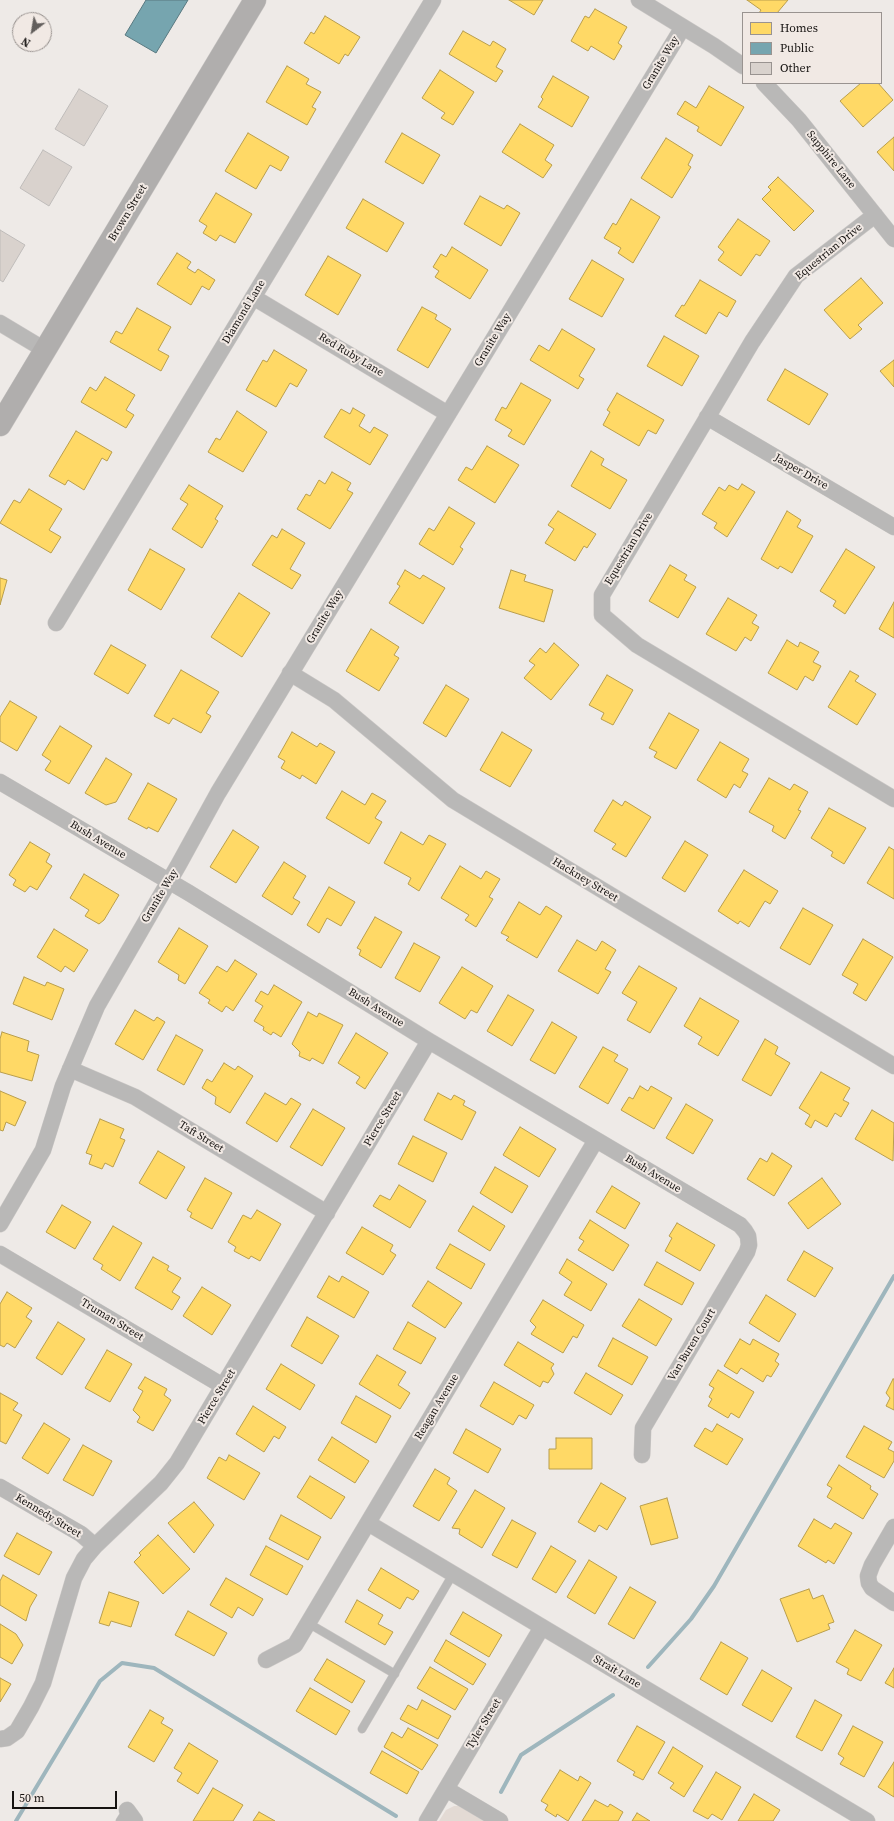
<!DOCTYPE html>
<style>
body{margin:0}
#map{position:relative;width:894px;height:1821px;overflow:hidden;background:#eeeae7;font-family:"Source Serif 4",serif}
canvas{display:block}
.legend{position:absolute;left:742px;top:12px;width:140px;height:72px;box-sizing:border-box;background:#f1e9e4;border:1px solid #999390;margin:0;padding:5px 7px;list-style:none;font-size:12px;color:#161311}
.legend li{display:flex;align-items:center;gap:8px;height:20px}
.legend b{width:20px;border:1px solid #999390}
.north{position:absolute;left:12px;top:12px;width:40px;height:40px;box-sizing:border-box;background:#f1e9e4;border:1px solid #999390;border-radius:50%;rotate:211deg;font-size:11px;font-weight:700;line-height:16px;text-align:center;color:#161311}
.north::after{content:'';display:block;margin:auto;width:14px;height:18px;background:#625e5c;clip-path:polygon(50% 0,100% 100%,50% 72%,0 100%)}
.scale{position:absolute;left:12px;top:1791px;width:105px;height:18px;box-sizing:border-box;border:2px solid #161311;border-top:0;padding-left:5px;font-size:12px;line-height:14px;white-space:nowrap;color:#161311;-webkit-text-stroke:3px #f1e9e4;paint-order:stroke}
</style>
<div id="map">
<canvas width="894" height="1821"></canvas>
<ul class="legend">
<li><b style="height:11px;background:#ffd966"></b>Homes</li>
<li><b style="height:11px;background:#76a5af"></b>Public</li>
<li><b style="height:11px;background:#d9d2cd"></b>Other</li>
</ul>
<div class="north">N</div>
<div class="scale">50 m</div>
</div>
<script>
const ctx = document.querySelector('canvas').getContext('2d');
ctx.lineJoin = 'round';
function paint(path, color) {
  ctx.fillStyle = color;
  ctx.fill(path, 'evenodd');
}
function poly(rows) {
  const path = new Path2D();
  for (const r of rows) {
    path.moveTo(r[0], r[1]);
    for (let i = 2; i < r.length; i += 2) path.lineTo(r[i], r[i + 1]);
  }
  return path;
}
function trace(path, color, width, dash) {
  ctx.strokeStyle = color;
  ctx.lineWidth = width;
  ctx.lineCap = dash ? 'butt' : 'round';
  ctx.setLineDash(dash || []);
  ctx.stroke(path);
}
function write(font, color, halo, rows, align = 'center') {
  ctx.font = font + ' "Source Serif 4",serif';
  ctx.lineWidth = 4;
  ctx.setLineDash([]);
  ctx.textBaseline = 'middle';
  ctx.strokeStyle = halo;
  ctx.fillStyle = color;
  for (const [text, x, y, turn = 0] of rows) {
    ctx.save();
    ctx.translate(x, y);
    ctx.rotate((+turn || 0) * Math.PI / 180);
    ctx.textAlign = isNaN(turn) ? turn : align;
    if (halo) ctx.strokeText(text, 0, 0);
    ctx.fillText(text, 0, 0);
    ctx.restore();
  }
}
paint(poly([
 [454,1806,459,1806,484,1821,439,1821,446,1810]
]), '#e3dad4');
const homes = poly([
 [509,0,543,0,534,15,509,0],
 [747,0,788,0,777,13,759,13,761,10,747,0],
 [595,9,627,27,618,43,622,46,614,60,591,46,588,51,571,41,585,16,589,18,595,9],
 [325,16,360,37,348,56,345,54,339,64,304,43,311,32,314,34,325,16],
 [463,31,490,46,493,41,506,49,496,67,503,71,496,82,449,54,463,31],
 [287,66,309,79,306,84,321,92,312,107,316,109,307,125,266,102,287,66],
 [440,70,474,92,453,125,441,118,445,113,422,98,440,70],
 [553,76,589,97,572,127,538,107,543,99,541,97,553,76],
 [861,83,878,83,893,100,863,127,840,101,861,83],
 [709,86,744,107,721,146,697,131,699,127,677,114,685,101,696,108,709,86],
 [520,124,554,145,545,160,552,165,543,178,502,152,520,124],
 [248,133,289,157,281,171,270,165,256,189,225,171,248,133],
 [402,133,440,155,423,184,385,162,402,133],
 [894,137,894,171,877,152,894,137],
 [666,138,693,155,688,165,691,167,672,198,641,178,666,138],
 [778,177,814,211,794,231,762,199,771,190,768,187,778,177],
 [216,193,252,214,235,243,220,235,216,241,203,233,207,226,199,221,216,193],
 [480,196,504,209,507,205,520,213,501,246,464,224,480,196],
 [363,199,404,223,387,252,346,228,363,199],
 [631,199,660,217,633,263,618,253,621,248,604,238,613,223,616,225,631,199],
 [738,219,770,241,760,256,756,254,741,276,718,260,724,252,718,247,738,219],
 [452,247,488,270,470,299,435,277,439,271,433,267,441,254,446,257,452,247],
 [177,253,191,262,187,268,195,273,198,269,215,280,209,290,202,286,191,305,157,284,177,253],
 [328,256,361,275,338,315,305,295,328,256],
 [592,260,624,279,602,317,569,299,592,260],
 [861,278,883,303,858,325,862,329,850,339,824,310,861,278],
 [700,280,736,301,727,317,719,312,706,334,675,316,682,305,684,306,700,280],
 [422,307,437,315,435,319,451,329,428,368,397,350,422,307],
 [137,308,171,327,158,350,169,356,161,371,110,342,116,331,122,334,137,308],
 [562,329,595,349,579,376,584,379,578,389,530,360,539,345,549,351,562,329],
 [664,336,699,356,682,386,647,366,664,336],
 [274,350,307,370,297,387,290,383,276,407,246,390,263,360,267,362,274,350],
 [894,360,894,387,880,371,894,360],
 [785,369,828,394,809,425,767,400,785,369],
 [105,377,135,395,126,410,134,415,126,428,81,402,90,387,96,391,105,377],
 [521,383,551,400,524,445,508,436,512,430,495,420,502,407,506,409,521,383],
 [617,393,664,420,656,434,648,430,639,446,603,425,610,412,607,410,617,393],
 [353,408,365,415,359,426,370,433,374,427,388,435,370,465,324,437,341,409,350,414,353,408],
 [237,411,267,432,243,472,208,452,216,438,220,440,237,411],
 [76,431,112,452,107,461,102,458,84,490,68,480,65,485,49,476,76,431],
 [487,446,519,465,495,503,458,480,466,467,472,470,487,446],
 [591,451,604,459,601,465,627,480,610,509,571,486,591,451],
 [332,472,351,483,347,490,353,493,330,529,297,509,306,494,310,496,319,480,325,484,332,472],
 [742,484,755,492,727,537,714,528,717,523,702,514,719,487,725,491,729,485,738,490,742,484],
 [189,485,223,506,215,519,218,521,202,548,172,529,188,504,180,499,189,485],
 [29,489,62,509,49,530,61,537,51,553,0,523,14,500,20,503,29,489],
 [449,507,475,523,460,547,463,549,453,565,419,544,429,528,434,531,449,507],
 [558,511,596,534,587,548,584,546,575,561,545,543,554,529,548,525,558,511],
 [787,511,801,520,797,527,813,536,792,573,780,566,778,569,761,559,787,511],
 [282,529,305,543,290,569,301,575,292,589,252,565,272,535,277,538,282,529],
 [150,549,185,569,161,610,128,590,150,549],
 [846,549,875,567,845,614,833,606,836,601,820,591,846,549],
 [670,565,687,575,684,580,696,587,678,618,649,601,670,565],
 [405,570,420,579,423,575,445,588,423,624,389,603,400,586,397,584,405,570],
 [511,570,526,575,524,581,553,590,544,622,499,608,511,570],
 [0,578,7,580,0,605,0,578],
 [239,593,270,613,242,657,211,637,239,593],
 [728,598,757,615,752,623,759,627,751,641,745,637,736,651,706,634,728,598],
 [894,602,894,638,879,629,894,602],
 [371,629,399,647,394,655,399,658,379,691,346,671,371,629],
 [787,640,798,647,800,642,819,652,813,662,821,666,813,681,805,676,797,690,768,673,787,640],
 [554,643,579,665,551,700,524,678,535,665,529,661,540,648,546,653,554,643],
 [111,645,146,665,128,694,94,674,111,645],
 [181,670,219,692,206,713,211,716,201,733,173,718,169,724,154,716,181,670],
 [850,671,859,676,855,681,876,694,857,725,828,707,850,671],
 [607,675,633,690,613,725,601,719,604,713,589,705,607,675],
 [446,685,469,699,446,737,423,723,446,685],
 [10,701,37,717,17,751,0,741,0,717,10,701],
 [669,713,699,730,676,769,654,757,657,752,649,748,669,713],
 [60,726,92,746,69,784,45,770,51,761,42,755,60,726],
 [292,732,317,747,320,743,335,752,316,784,302,775,300,779,281,768,285,761,278,757,292,732],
 [502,732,532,750,510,787,480,770,502,732],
 [720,742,749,759,742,771,748,774,740,788,734,784,726,798,697,780,720,742],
 [106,758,132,774,116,802,106,805,85,793,106,758],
 [769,778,790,790,794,784,808,792,798,810,801,811,785,839,772,831,774,826,749,812,769,778],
 [148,783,177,799,158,832,148,827,147,829,128,819,148,783],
 [342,791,365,805,372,793,386,801,375,818,382,822,369,844,326,818,342,791],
 [613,800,622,806,625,801,651,817,626,857,612,849,616,844,594,831,613,800],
 [829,808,866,828,844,864,831,856,833,852,811,838,829,808],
 [233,830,259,847,236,883,210,867,233,830],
 [401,832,423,845,429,835,446,844,419,891,408,884,411,878,384,863,401,832],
 [685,841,708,855,685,892,662,878,685,841],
 [30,842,50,854,46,862,52,866,37,890,30,886,25,892,13,885,16,880,9,875,30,842],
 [889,847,894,850,894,899,867,883,889,847],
 [284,862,306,876,293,898,300,902,292,915,262,896,284,862],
 [460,866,481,879,486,871,500,879,489,897,493,899,476,927,465,920,469,915,441,898,460,866],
 [744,870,778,891,770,904,765,901,749,927,740,921,738,924,718,911,744,870],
 [84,874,119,895,104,920,99,924,85,916,89,910,70,898,84,874],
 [329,887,355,902,341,926,327,918,319,933,307,925,329,887],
 [519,902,540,915,546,906,562,916,537,958,506,940,509,937,501,933,519,902],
 [803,908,833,925,810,965,780,948,803,908],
 [375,917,402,932,381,968,359,955,361,950,357,948,375,917],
 [179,928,208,946,185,984,178,980,179,975,158,962,179,928],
 [54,929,88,950,74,972,65,966,61,972,37,957,54,929],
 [863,939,893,957,866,1001,853,993,858,984,842,975,863,939],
 [577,940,596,951,602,941,616,950,605,969,611,972,598,994,558,971,577,940],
 [414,943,440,957,420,992,395,978,414,943],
 [235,960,257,974,233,1011,226,1006,222,1012,208,1003,210,1000,199,993,217,966,227,972,235,960],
 [639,966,677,988,650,1033,627,1020,637,1002,622,993,639,966],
 [462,967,493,986,477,1013,471,1010,465,1019,439,1003,462,967],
 [24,977,45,986,47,982,64,989,52,1020,13,1004,24,977],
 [274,985,302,1002,281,1037,273,1032,271,1035,263,1030,264,1027,254,1021,263,1006,255,1001,261,991,268,995,274,985],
 [508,995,534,1010,512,1046,487,1031,508,995],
 [700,998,739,1021,718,1056,698,1044,702,1037,684,1026,700,998],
 [135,1010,154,1021,157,1017,165,1022,143,1060,115,1044,135,1010],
 [308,1012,317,1017,319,1013,343,1025,323,1064,312,1058,310,1061,299,1056,300,1052,292,1044,308,1012],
 [552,1022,577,1037,555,1074,530,1060,552,1022],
 [2,1032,29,1041,27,1051,39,1055,32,1081,0,1072,0,1039,2,1032],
 [356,1033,388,1053,365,1089,356,1083,360,1077,338,1063,356,1033],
 [176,1035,203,1050,184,1085,157,1070,176,1035],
 [765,1039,778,1047,775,1054,790,1063,771,1096,742,1080,765,1039],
 [603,1047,618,1055,614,1061,628,1069,608,1104,579,1087,603,1047],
 [224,1063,235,1070,238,1066,253,1076,230,1113,215,1104,216,1097,202,1088,207,1079,212,1082,224,1063],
 [821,1072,850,1088,843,1100,849,1103,841,1117,835,1113,827,1127,815,1120,811,1128,805,1124,810,1115,799,1108,821,1072],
 [640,1086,648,1091,651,1086,672,1098,654,1129,621,1110,629,1097,633,1099,640,1086],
 [0,1091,26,1102,15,1126,6,1122,3,1131,0,1130,0,1091],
 [265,1093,286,1105,291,1098,301,1104,277,1142,246,1123,265,1093],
 [438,1093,451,1100,454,1095,465,1101,463,1105,476,1112,462,1140,424,1120,438,1093],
 [686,1104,713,1120,693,1154,666,1138,686,1104],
 [313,1109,345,1128,322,1166,290,1147,313,1109],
 [872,1110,894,1123,893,1161,855,1139,872,1110],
 [100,1119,124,1129,120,1138,125,1140,113,1167,105,1163,102,1169,89,1164,92,1155,86,1153,100,1119],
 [520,1127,556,1149,539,1177,503,1155,520,1127],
 [413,1136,447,1153,433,1182,398,1164,413,1136],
 [158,1151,185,1167,166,1199,139,1183,158,1151],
 [772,1153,792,1166,774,1196,747,1179,760,1158,767,1162,772,1153],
 [495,1167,528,1186,512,1213,480,1193,495,1167],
 [205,1178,232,1193,212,1229,190,1217,192,1213,187,1210,205,1178],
 [822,1178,841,1204,808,1229,788,1203,822,1178],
 [399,1185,426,1201,410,1228,373,1206,380,1195,390,1200,399,1185],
 [612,1186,640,1203,625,1229,596,1212,612,1186],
 [62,1205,91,1222,75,1249,46,1232,62,1205],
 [473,1206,505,1226,490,1251,458,1231,473,1206],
 [257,1210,281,1224,260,1261,251,1256,249,1259,234,1251,236,1247,228,1242,243,1215,251,1219,257,1210],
 [590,1220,629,1245,613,1271,578,1250,584,1241,579,1238,590,1220],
 [677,1223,715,1245,700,1271,665,1251,672,1238,669,1236,677,1223],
 [113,1226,142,1243,120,1281,101,1269,103,1265,93,1259,113,1226],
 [362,1227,393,1245,390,1251,396,1255,383,1275,346,1253,362,1227],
 [450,1244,485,1264,471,1289,436,1268,450,1244],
 [804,1251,833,1268,815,1297,787,1280,804,1251],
 [153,1257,169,1266,167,1270,181,1278,172,1292,180,1297,172,1310,135,1288,153,1257],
 [567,1259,607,1284,591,1311,564,1295,572,1282,559,1273,567,1259],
 [657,1262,694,1283,682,1305,644,1285,657,1262],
 [329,1276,339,1282,342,1276,369,1292,354,1318,317,1297,329,1276],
 [428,1281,462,1303,445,1328,412,1306,428,1281],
 [202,1287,231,1305,212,1335,183,1316,202,1287],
 [7,1292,32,1308,26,1317,32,1321,15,1348,7,1343,4,1347,0,1345,0,1304,7,1292],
 [766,1295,796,1314,779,1342,749,1323,766,1295],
 [639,1299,672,1319,656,1346,622,1326,639,1299],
 [543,1300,584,1325,577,1338,573,1336,563,1353,531,1334,536,1327,530,1321,543,1300],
 [307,1317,339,1336,322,1364,291,1346,307,1317],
 [58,1322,85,1339,62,1375,36,1358,58,1322],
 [408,1322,436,1338,421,1364,393,1349,408,1322],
 [613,1338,648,1357,632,1385,598,1366,613,1338],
 [740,1339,750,1345,753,1339,779,1354,775,1361,779,1364,771,1377,767,1375,763,1382,741,1368,737,1374,724,1366,740,1339],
 [518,1342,554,1364,551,1368,554,1374,548,1383,543,1381,540,1387,504,1365,518,1342],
 [107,1350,132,1364,110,1402,85,1388,107,1350],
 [377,1355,406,1372,398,1385,410,1393,400,1409,359,1384,377,1355],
 [281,1364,315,1385,300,1410,266,1389,281,1364],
 [718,1370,754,1392,739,1418,731,1413,728,1418,708,1406,712,1399,709,1397,714,1388,709,1385,718,1370],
 [586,1373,623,1395,611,1415,574,1393,586,1373],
 [145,1377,167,1389,164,1395,171,1400,153,1431,137,1422,140,1417,133,1410,143,1391,138,1388,145,1377],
 [893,1379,894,1379,894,1410,886,1406,890,1398,886,1393,893,1379],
 [494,1382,534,1405,526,1419,519,1415,513,1425,480,1406,494,1382],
 [0,1393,18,1403,13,1410,22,1415,6,1444,0,1441,0,1393],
 [356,1396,391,1416,376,1443,341,1423,356,1396],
 [253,1406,286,1427,279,1439,274,1436,264,1452,236,1434,253,1406],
 [44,1423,70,1439,48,1474,22,1458,44,1423],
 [717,1424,743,1439,727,1465,694,1446,705,1428,712,1432,717,1424],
 [864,1426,892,1442,888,1449,894,1452,894,1461,884,1478,846,1457,864,1426],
 [466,1429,501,1449,488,1473,453,1453,466,1429],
 [332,1437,369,1461,355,1483,318,1460,332,1437],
 [556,1438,592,1438,592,1469,549,1469,549,1449,556,1449,556,1438],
 [83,1445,112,1461,93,1496,63,1480,83,1445],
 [229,1455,260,1473,244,1500,207,1478,219,1457,226,1461,229,1455],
 [839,1465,871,1486,870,1489,878,1494,863,1519,827,1497,832,1488,827,1485,839,1465],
 [435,1469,450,1478,447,1484,457,1491,439,1521,413,1506,435,1469],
 [310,1476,345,1497,331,1519,297,1497,310,1476],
 [601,1483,626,1498,607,1530,599,1525,595,1532,578,1522,601,1483],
 [475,1490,505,1508,482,1548,459,1534,460,1529,452,1528,475,1490],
 [667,1498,678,1538,651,1545,640,1506,667,1498],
 [194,1502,214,1525,194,1553,168,1523,194,1502],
 [281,1515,321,1537,308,1560,269,1539,281,1515],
 [814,1519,831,1529,835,1523,852,1533,834,1564,828,1560,826,1563,798,1546,814,1519],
 [512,1520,536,1533,517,1568,492,1555,512,1520],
 [17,1533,52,1552,39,1575,4,1556,17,1533],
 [158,1535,190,1569,163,1594,134,1562,141,1555,139,1553,158,1535],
 [266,1546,303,1566,287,1595,250,1575,266,1546],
 [551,1546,576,1561,556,1593,532,1579,551,1546],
 [589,1560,617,1577,595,1614,567,1597,589,1560],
 [381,1568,419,1591,413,1600,407,1597,400,1609,368,1590,381,1568],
 [3,1575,37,1595,30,1607,26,1621,0,1605,0,1581,3,1575],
 [226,1578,263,1599,253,1616,238,1607,232,1618,210,1605,226,1578],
 [630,1587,656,1602,634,1639,608,1624,630,1587],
 [809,1589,813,1599,823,1595,834,1622,828,1624,830,1629,797,1642,780,1599,809,1589],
 [109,1592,139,1602,131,1627,111,1621,109,1626,99,1623,109,1592],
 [357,1600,383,1615,378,1624,393,1632,385,1645,345,1622,357,1600],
 [188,1611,227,1633,214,1656,175,1635,188,1611],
 [463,1612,502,1635,489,1657,450,1634,463,1612],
 [0,1624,16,1634,23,1645,12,1664,0,1657,0,1624],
 [855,1630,882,1645,861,1681,847,1674,849,1669,836,1662,855,1630],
 [446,1640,486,1664,473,1685,434,1661,446,1640],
 [721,1642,748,1658,727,1695,700,1679,721,1642],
 [327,1659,365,1681,352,1703,314,1680,327,1659],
 [430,1667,468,1689,455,1710,417,1688,430,1667],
 [894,1668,894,1688,885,1683,894,1668],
 [762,1670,792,1688,772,1722,742,1705,762,1670],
 [0,1678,11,1684,0,1702,0,1678],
 [310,1688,350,1711,336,1735,296,1711,310,1688],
 [422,1700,451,1716,438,1739,400,1719,408,1705,417,1710,422,1700],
 [815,1700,842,1715,822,1751,796,1737,815,1700],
 [150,1710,164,1718,161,1723,173,1730,154,1762,128,1747,150,1710],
 [637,1726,665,1742,643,1780,633,1775,635,1772,617,1761,637,1726],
 [853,1726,883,1742,864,1777,840,1764,844,1758,838,1754,853,1726],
 [408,1728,438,1745,422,1770,384,1747,392,1732,402,1738,408,1728],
 [189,1743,218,1761,198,1794,177,1781,182,1773,174,1768,189,1743],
 [673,1747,703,1766,684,1797,670,1788,674,1783,658,1773,673,1747],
 [382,1751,419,1772,407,1794,370,1773,382,1751],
 [894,1762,894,1797,878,1787,894,1762],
 [560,1770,578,1781,580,1776,591,1783,568,1821,557,1814,556,1817,545,1810,548,1805,541,1801,560,1770],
 [716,1772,741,1787,722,1820,712,1814,708,1819,693,1811,716,1772],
 [213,1788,243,1805,233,1821,193,1821,213,1788],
 [754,1794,780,1810,773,1821,738,1821,754,1794],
 [595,1800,608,1807,610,1804,623,1812,618,1821,582,1821,595,1800],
 [259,1812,275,1821,253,1821,259,1812],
 [637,1813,650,1821,632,1821,637,1813]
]);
paint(homes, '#ffd966');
trace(homes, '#b99e4c', 1);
const public = poly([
 [146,0,188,0,156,53,125,35,146,0]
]);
paint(public, '#76a5af');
trace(public, '#597980', 1);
trace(poly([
 [648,1667,691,1619,714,1586,894,1276],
 [501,1792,521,1755,613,1695],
 [16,1821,100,1681,122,1663,154,1668,396,1816]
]), '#9eb6bd', 4);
const building = poly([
 [79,89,108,106,84,146,55,129,79,89],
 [43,150,72,167,49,206,20,188,43,150],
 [0,230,25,245,3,282,0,280,0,230]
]);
paint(building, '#d9d2cd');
trace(building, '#bfbcba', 1);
const lane = poly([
 [308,1623,395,1674],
 [362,1729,453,1574],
 [120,1821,127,1810]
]);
const street = poly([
 [639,0,714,46,743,66],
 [764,83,799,120,894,239],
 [875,215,796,276,752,342,602,595,602,615,637,645,894,799],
 [253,297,448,414],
 [0,323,45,350],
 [707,417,894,527],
 [56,623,433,0],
 [290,673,334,700,453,800,894,1066],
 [0,782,189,893,429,1041,740,1225,745,1231,748,1236,749,1245,747,1252,643,1428,642,1455],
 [70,1069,135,1097,327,1213],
 [0,1224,43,1150,63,1086,97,1006,179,864,218,793,683,27],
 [0,1254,223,1386],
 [0,1487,81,1534,95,1546],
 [368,1523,867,1821],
 [894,1527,872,1565,868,1576,869,1583,872,1588,894,1603],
 [266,1660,295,1645,596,1140],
 [0,1739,7,1738,17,1731,31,1707,43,1683,74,1578,84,1559,95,1546,161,1483,177,1463,429,1041],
 [446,1789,500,1821],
 [127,1810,135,1821],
 [427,1821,542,1627]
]);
const secondary = poly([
 [0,425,255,0]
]);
trace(lane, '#cbc8c6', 9);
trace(street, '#cbc8c6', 17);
trace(secondary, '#cbc8c6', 23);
trace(lane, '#b9b8b7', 8);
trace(street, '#b9b8b7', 16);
trace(secondary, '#b0aead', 22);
write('11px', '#161311', '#f1e9e4', [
 ["Granite Way",661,63,-59],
 ["Sapphire Lane",831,160,51],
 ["Brown Street",128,213,-59],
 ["Equestrian Drive",829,252,-39],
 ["Diamond Lane",244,312,-59],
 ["Granite Way",493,340,-59],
 ["Red Ruby Lane",351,355,31],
 ["Jasper Drive",801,472,30],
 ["Equestrian Drive",629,549,-59],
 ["Granite Way",325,617,-59],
 ["Bush Avenue",98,840,31],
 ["Hackney Street",585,880,31],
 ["Granite Way",160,896,-59],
 ["Bush Avenue",376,1008,32],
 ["Pierce Street",383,1119,-59],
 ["Taft Street",201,1137,31],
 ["Bush Avenue",653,1174,31],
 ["Truman Street",112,1320,31],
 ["Van Buren Court",692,1345,-59],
 ["Pierce Street",217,1397,-59],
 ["Reagan Avenue",437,1407,-59],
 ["Kennedy Street",48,1516,31],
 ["Strait Lane",617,1672,31],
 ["Tyler Street",484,1724,-59]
]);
</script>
